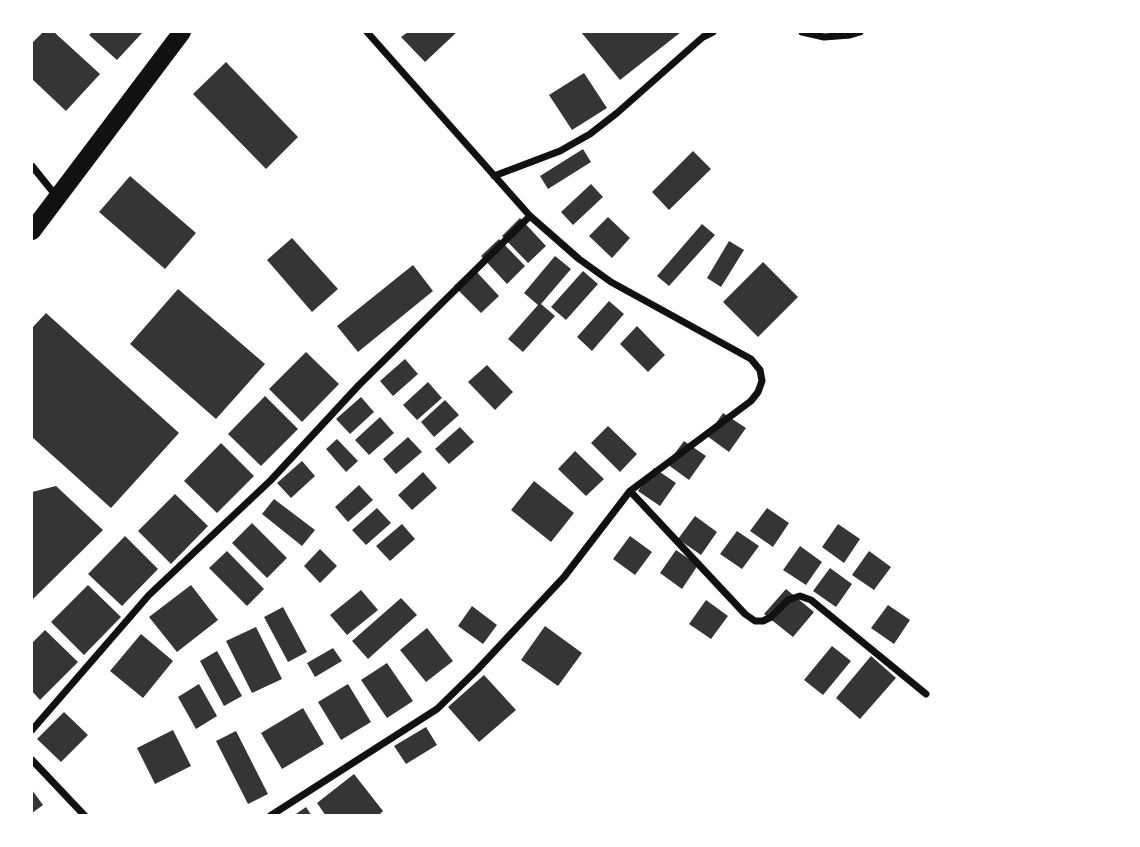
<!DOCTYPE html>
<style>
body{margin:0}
#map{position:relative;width:1140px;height:847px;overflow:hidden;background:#fff;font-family:"Fira Sans Condensed",sans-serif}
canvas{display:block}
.frame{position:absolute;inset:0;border:33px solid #fff;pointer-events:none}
</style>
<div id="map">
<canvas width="1140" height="847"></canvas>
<div class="frame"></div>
</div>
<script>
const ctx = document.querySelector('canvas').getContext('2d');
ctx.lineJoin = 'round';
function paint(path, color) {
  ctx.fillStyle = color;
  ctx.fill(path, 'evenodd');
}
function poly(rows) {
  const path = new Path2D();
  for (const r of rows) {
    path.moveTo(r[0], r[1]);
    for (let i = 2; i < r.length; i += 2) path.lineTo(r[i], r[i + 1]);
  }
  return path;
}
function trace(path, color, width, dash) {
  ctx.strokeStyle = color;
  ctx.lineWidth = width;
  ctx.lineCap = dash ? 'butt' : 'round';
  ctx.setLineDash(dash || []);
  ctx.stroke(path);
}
paint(poly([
 [43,32,54,32,100,74,66,111,32,79,32,43],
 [92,32,143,32,117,60,89,35],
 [408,32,457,32,425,62,401,37],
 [581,32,681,32,620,80],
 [226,62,298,137,266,169,193,94],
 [584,73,607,108,572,130,549,95],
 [583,149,591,162,548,189,540,176],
 [693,151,711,169,669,210,652,192],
 [130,176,196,233,165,269,99,212],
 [591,184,603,197,573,225,561,212],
 [608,217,630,238,612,258,589,236],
 [520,218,546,246,528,263,502,236],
 [702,224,715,235,669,286,657,276],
 [292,238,338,289,312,312,267,260],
 [499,239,525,266,507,284,481,256],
 [729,241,744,250,721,287,707,278],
 [555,256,571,269,541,304,555,316,523,352,508,339,538,305,524,293],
 [763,262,798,297,758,337,723,302],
 [413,265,433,291,358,352,337,326],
 [473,268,499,296,481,313,454,286],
 [583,271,598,284,566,320,551,307],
 [178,289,265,364,216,419,130,344],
 [609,301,624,314,592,351,577,337],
 [46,313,179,433,111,508,32,437,32,328],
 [637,326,665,355,648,372,620,344],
 [306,352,339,384,302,422,269,389],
 [405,359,418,374,393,396,380,381],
 [487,365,513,392,495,410,468,382],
 [428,382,442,398,417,420,403,405],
 [265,396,298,429,261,466,228,434],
 [361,397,374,412,350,434,336,419],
 [445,400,459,415,434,437,421,422],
 [723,413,746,428,729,452,707,436],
 [380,417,394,433,369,455,355,440],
 [608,426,637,454,620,472,591,443],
 [460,427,474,442,449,464,435,449],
 [408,437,422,452,396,474,383,459],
 [337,439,358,461,346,472,326,449],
 [684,441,706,456,689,480,667,464],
 [221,443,254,476,217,513,184,481],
 [575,451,604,479,586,496,558,469],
 [302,461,315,476,291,498,277,483],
 [654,468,676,483,660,506,638,491],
 [423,472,437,488,412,510,398,495],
 [534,481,574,513,551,542,511,510],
 [359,485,373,500,348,522,335,507],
 [56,486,103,530,32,600,32,492],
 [175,494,208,526,171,564,138,531],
 [274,499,315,530,302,546,262,514],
 [377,508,391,523,366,545,352,530],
 [767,508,789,523,773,547,750,531],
 [695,516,717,532,701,555,678,539],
 [252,523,287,558,267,578,232,543],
 [402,524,415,539,390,561,376,546],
 [838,524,860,539,844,563,822,547],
 [737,531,759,546,742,569,720,554],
 [125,536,158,569,122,606,88,574],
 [630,536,652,552,635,575,613,559],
 [800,546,822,562,806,585,783,570],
 [320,549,337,566,320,583,304,566],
 [676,550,698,565,682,589,660,573],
 [227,551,264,589,247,606,209,568],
 [869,551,891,567,874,590,852,575],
 [830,568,852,584,836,607,813,591],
 [88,585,121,617,84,655,51,622],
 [191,585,218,620,177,652,149,617],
 [786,589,814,612,793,637,764,614],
 [361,590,378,610,347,635,330,615],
 [401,598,417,615,368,659,352,641],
 [706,600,728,616,711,639,689,624],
 [888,605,910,620,894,644,871,628],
 [472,606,497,625,483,644,458,626],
 [283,607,307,652,288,662,264,617],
 [545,626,582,653,558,686,521,660],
 [256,627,282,679,252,693,226,641],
 [427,628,453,661,426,682,400,650],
 [45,630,78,662,40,700,32,691,32,643],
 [141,634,173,661,143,698,110,671],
 [832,646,851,661,823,695,804,680],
 [333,648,342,661,315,677,307,663],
 [217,651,242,696,224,706,200,661],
 [871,656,896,678,860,719,836,698],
 [387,663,413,701,387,718,361,680],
 [484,675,516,710,479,742,448,707],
 [199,684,217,716,196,729,178,697],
 [348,684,371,722,341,740,318,702],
 [303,708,324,744,282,769,261,733],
 [64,712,88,735,61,762,37,739],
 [426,727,437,745,406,764,394,746],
 [173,730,191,766,155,784,137,748],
 [236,731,268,794,248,804,216,741],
 [354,774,383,811,378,816,326,816,317,803],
 [32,790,43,805,32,813],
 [306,807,312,816,293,816]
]), '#353535');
trace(poly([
 [802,32,824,37,850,35,860,32],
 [32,166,57,197],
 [494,176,560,151,590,134,617,113,703,37,713,32],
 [630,491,745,614,755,621,763,621,771,617,788,600,800,596,811,600,926,694],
 [32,730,149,595,271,480,359,385,530,216],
 [32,760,85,816],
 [270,816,437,709,477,670,564,577,630,491,751,401,758,392,762,381,760,370,751,359,611,282,579,259,530,216,367,32]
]), '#111', 7);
trace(poly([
 [32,231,182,32]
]), '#111', 18);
</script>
